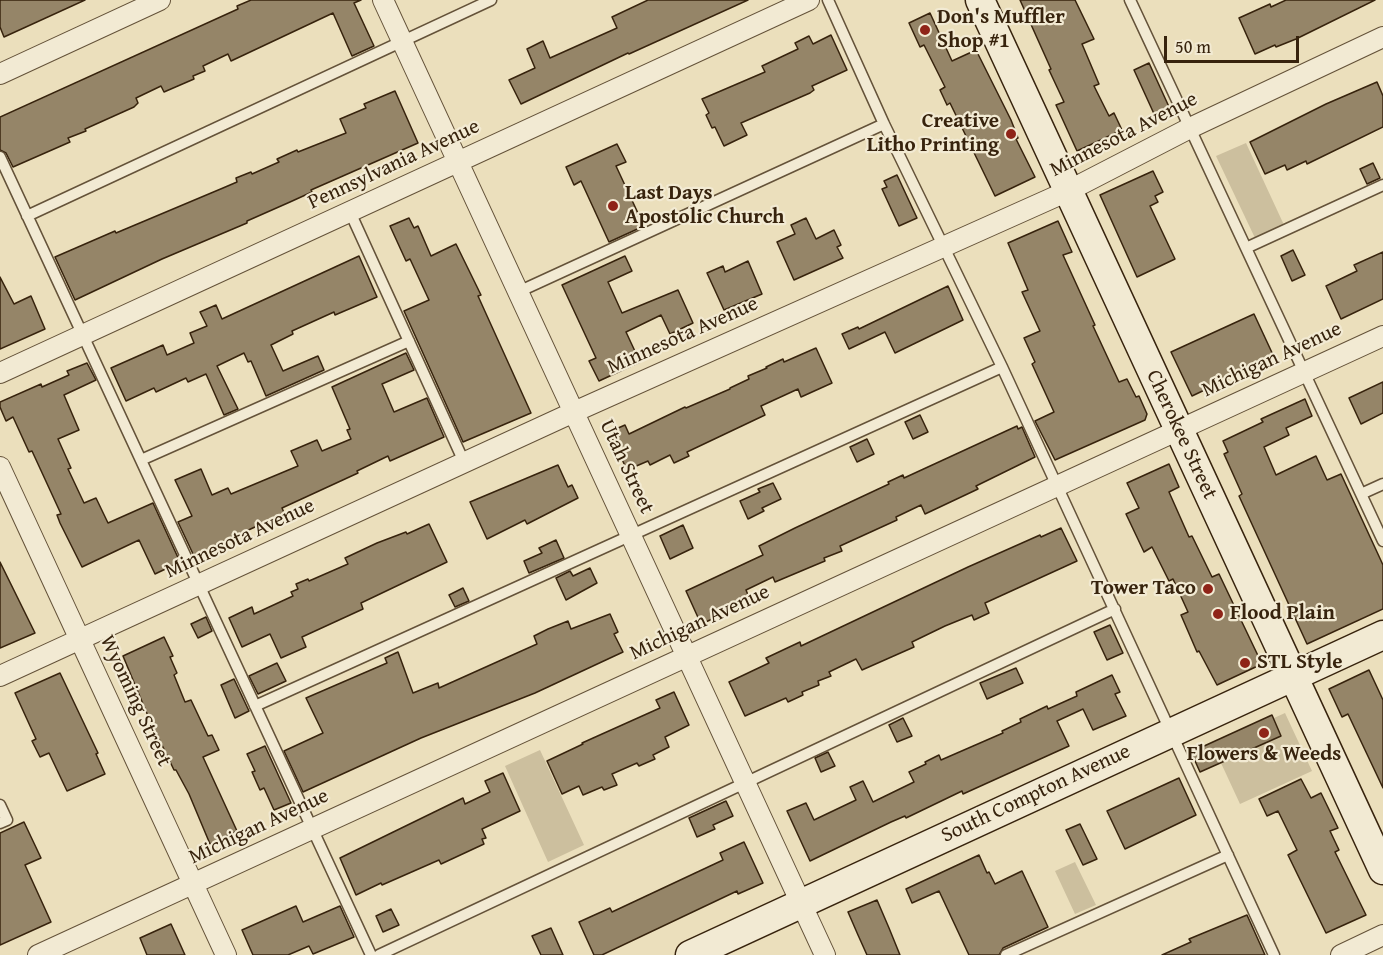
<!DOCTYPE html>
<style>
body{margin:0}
#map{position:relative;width:1383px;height:955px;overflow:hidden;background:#ebdfbc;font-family:"Gentium Book Plus",serif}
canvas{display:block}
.scale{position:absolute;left:1164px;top:36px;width:135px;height:27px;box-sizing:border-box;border:3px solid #37230d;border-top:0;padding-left:8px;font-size:18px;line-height:21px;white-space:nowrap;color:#37230d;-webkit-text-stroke:4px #f2ead3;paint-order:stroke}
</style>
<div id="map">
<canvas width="1383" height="955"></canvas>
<div class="scale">50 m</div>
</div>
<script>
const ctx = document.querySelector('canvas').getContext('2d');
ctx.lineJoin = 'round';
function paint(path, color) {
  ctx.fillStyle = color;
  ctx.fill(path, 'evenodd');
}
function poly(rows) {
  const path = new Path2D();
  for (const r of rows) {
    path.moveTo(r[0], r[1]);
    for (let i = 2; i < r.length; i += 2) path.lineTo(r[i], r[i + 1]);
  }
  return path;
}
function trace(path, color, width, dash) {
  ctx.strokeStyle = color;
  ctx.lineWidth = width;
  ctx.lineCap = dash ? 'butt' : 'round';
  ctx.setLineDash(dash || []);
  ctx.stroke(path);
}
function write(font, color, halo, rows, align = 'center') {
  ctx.font = font + ' "Gentium Book Plus",serif';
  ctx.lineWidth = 4.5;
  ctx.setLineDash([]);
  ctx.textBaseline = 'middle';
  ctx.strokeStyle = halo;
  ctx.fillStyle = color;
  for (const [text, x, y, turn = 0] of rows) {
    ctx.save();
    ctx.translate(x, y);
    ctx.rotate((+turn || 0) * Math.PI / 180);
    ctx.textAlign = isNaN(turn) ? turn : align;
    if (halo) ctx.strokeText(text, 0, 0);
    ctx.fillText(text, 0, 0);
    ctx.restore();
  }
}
paint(poly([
 [1246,143,1284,225,1255,238,1216,156],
 [1285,713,1312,771,1240,804,1221,763,1281,736,1274,718],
 [540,750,584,845,548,862,505,766],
 [1075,862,1096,905,1075,914,1055,871]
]), '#ccbf9e');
const building = poly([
 [0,0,85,0,4,37,0,27,0,0],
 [251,0,361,0,354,3,374,46,352,56,333,13,231,61,228,54,203,66,205,71,193,76,194,79,164,92,161,86,136,98,138,103,134,107,85,129,86,131,68,138,70,142,13,167,6,153,0,150,0,117,238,9,237,6,251,0],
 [648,0,748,0,629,54,628,53,521,104,509,80,535,68,527,49,543,41,550,58,617,28,612,17,648,0],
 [1020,0,1075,0,1094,39,1082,44,1099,84,1094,86,1109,116,1114,113,1122,130,1077,151,1056,105,1064,102,1049,70,1051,69,1020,0],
 [1286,0,1375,0,1296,39,1276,47,1275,45,1255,54,1239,18,1270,4,1271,7,1286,0],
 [930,13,952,61,976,50,1011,120,1018,138,1016,139,1035,177,995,196,950,103,947,105,940,90,945,87,924,45,920,47,909,23,930,13],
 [831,35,847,70,812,86,814,90,810,93,741,123,747,135,724,146,715,127,712,128,706,115,709,113,702,99,765,72,762,66,798,49,795,43,809,36,813,44,831,35],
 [1149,63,1170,109,1155,116,1134,70,1149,63],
 [1377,82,1383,96,1383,127,1307,164,1306,161,1287,170,1285,165,1265,174,1250,142,1326,104,1377,82],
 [395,91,418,143,311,190,312,192,290,202,247,221,247,223,162,259,75,300,55,257,115,231,116,233,223,188,237,182,236,178,251,172,252,174,279,162,277,159,297,150,298,152,346,133,340,119,366,108,364,104,395,91],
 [617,144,626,162,616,166,644,226,609,242,581,181,574,185,566,167,617,144],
 [1373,163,1380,178,1367,184,1360,169,1373,163],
 [1153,171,1163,192,1155,196,1158,202,1150,206,1175,259,1137,277,1100,195,1153,171],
 [897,175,917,218,899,226,882,189,887,187,884,181,897,175],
 [409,218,414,228,418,226,431,256,456,244,481,295,478,296,531,413,463,442,404,311,429,300,410,259,406,261,390,226,409,218],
 [806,218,816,239,834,230,841,245,837,247,843,258,794,280,777,242,795,234,791,225,806,218],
 [1058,221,1072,252,1063,255,1095,325,1093,326,1119,382,1127,379,1136,397,1139,396,1147,414,1145,420,1055,460,1035,421,1054,412,1032,364,1035,362,1024,338,1040,331,1022,292,1028,290,1008,243,1058,221],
 [1293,250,1305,275,1292,281,1281,256,1293,250],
 [1383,252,1383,299,1341,319,1326,286,1357,271,1354,265,1383,252],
 [359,256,377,297,335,315,334,312,292,331,293,334,271,345,283,371,318,356,324,370,266,396,251,361,248,362,244,353,217,366,238,409,224,415,206,374,188,382,186,378,156,392,154,388,126,401,111,368,163,345,167,355,194,343,190,333,207,326,200,312,216,305,222,319,359,256],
 [625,256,632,271,608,282,622,313,678,290,693,323,670,334,661,315,626,332,640,362,599,381,589,361,596,358,562,285,625,256],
 [748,261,762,294,724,310,707,273,723,266,725,272,748,261],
 [0,277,14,304,31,296,45,329,0,349,0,277],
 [948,286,963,320,895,353,885,332,849,349,842,334,858,327,859,329,948,286],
 [1254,314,1274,357,1192,396,1171,352,1254,314],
 [816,348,832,383,801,397,798,389,761,406,765,415,687,452,689,456,674,463,670,455,650,465,648,461,627,470,609,432,625,425,629,434,685,407,686,408,730,389,730,388,749,379,748,376,767,368,766,367,783,359,784,362,816,348],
 [406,353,414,370,382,384,394,412,427,398,444,437,390,461,388,456,357,471,358,473,282,508,285,515,273,521,272,519,210,548,212,553,199,559,197,555,194,556,178,522,192,516,175,480,201,469,212,495,228,488,231,494,298,466,291,451,317,440,322,451,351,439,347,430,350,429,332,387,406,353],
 [87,363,96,380,64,395,79,430,58,439,71,468,68,469,84,503,96,498,108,523,153,503,180,562,155,574,139,540,82,567,60,523,57,515,61,514,32,451,29,452,13,417,6,421,0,407,0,402,41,384,42,387,69,375,67,371,87,363],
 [1383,382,1383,413,1361,424,1349,398,1383,382],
 [1305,399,1312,416,1286,428,1289,435,1264,447,1276,475,1316,456,1327,480,1341,474,1383,565,1383,609,1307,644,1239,496,1242,494,1224,454,1228,452,1223,441,1263,422,1261,419,1305,399],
 [920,415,928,432,913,439,905,422,920,415],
 [1017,426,1018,429,1022,427,1035,457,976,486,978,489,925,514,921,505,896,517,897,520,840,546,842,551,824,558,825,561,813,566,775,582,773,577,746,590,748,595,723,607,726,613,701,624,686,591,763,555,759,546,795,528,889,484,888,482,903,475,904,478,1017,426],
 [867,439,874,454,857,462,850,447,867,439],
 [1169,464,1179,487,1169,492,1189,537,1192,536,1212,577,1219,574,1262,664,1217,685,1199,651,1197,652,1181,615,1188,612,1173,579,1169,581,1152,547,1144,552,1126,514,1139,508,1127,483,1169,464],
 [558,465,568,487,572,485,578,498,527,524,525,520,487,539,470,502,558,465],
 [773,483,781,499,762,508,764,511,748,519,740,501,760,492,758,489,773,483],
 [429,524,447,562,361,603,363,609,302,637,306,647,281,658,270,634,242,647,229,618,252,607,254,614,293,596,291,592,298,589,296,584,308,579,309,581,348,564,345,558,377,543,406,532,407,534,429,524],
 [683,525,693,548,670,559,660,536,683,525],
 [1061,528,1077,561,985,603,989,613,974,620,972,615,945,626,912,642,914,647,862,670,856,659,829,672,831,676,818,681,819,685,802,692,803,695,788,702,786,698,745,716,729,682,769,663,766,658,800,642,801,646,968,567,1040,535,1041,537,1061,528],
 [556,540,564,558,529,573,524,561,542,553,539,548,556,540],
 [0,562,35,633,0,648,0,562],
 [590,568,597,583,566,600,556,578,570,571,573,576,590,568],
 [463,588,469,601,455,607,449,595,463,588],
 [610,614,618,632,614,634,623,652,535,693,421,738,303,792,284,751,323,733,306,698,387,663,385,658,398,652,413,693,438,683,439,688,537,644,534,636,548,629,568,621,571,629,610,614],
 [206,617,212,631,198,638,191,624,206,617],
 [1110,625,1123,653,1107,660,1094,632,1110,625],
 [164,637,173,656,170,657,177,673,174,675,185,702,191,700,208,736,212,735,219,750,203,757,237,831,210,844,189,794,176,770,174,770,148,716,123,656,164,637],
 [277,663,286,681,258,694,249,676,277,663],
 [1016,668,1023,683,987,699,980,683,1016,668],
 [1369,670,1383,700,1383,788,1348,714,1342,717,1329,689,1369,670],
 [60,673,98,753,96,754,105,774,67,791,49,753,40,757,32,741,36,739,15,693,60,673],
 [1112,675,1120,692,1115,694,1126,716,1093,730,1083,709,1057,721,1069,746,963,794,962,791,906,818,905,816,891,822,810,861,787,811,806,803,814,820,856,800,850,787,863,781,873,802,914,782,909,772,926,764,925,762,939,755,941,760,1003,733,1002,731,1021,722,1020,719,1047,706,1048,709,1077,696,1076,692,1112,675],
 [234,679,249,711,235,718,221,685,234,679],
 [674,692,689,725,665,737,669,747,653,755,655,759,639,766,637,763,612,774,617,785,604,790,602,787,583,795,579,786,562,794,547,761,583,744,582,743,660,708,656,700,674,692],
 [1272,715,1281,736,1200,772,1191,752,1272,715],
 [903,718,912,736,897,742,889,725,903,718],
 [265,746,291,803,274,810,264,788,260,790,252,772,255,771,247,754,265,746],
 [828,752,835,766,821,772,815,758,828,752],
 [503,773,520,811,482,829,486,838,482,839,484,844,441,864,439,860,382,885,381,883,356,895,340,858,463,798,465,804,490,792,485,781,503,773],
 [1179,778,1196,815,1125,849,1107,811,1179,778],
 [1301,779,1311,798,1321,793,1338,828,1330,831,1339,850,1335,852,1366,915,1326,933,1288,855,1297,850,1278,811,1267,816,1259,799,1301,779],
 [726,801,733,816,713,825,715,829,697,837,689,818,726,801],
 [24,822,41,858,25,865,51,922,0,945,0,833,24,822],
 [1080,824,1097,859,1083,865,1066,830,1080,824],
 [744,842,763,883,738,894,737,891,602,955,594,955,579,922,610,908,612,912,723,860,720,853,744,842],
 [979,855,987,873,989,872,995,884,1022,871,1048,927,1003,948,999,955,969,955,939,891,912,903,906,889,979,855],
 [877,900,889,928,900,955,867,955,858,935,848,912,877,900],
 [296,906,303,922,340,906,354,937,313,954,309,946,288,955,253,955,242,930,296,906],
 [391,909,399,925,383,932,376,916,391,909],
 [1247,915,1265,955,1162,955,1191,942,1189,939,1247,915],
 [171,924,185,955,147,955,140,938,171,924],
 [551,928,563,955,541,955,532,936,551,928]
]);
paint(building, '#958568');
trace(building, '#37230d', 1.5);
const lane = poly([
 [828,0,884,124,1002,367,1274,955],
 [1130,0,1383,541],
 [0,157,371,955],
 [350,212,464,462],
 [27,216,491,0],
 [1246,248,1383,185],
 [518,292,884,124],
 [141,460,409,341],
 [1361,494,1383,484],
 [255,706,1002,367],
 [0,805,7,820,0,823],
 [379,955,1115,609],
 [1006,955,1228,855]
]);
const street = poly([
 [383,0,825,955],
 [0,74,160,0],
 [0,373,809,0],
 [0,467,226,955],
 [0,676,574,412,1068,191,1190,128,1383,37],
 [38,955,1383,336],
 [1341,955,1383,935]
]);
const secondary = poly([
 [980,0,1383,870],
 [690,955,1383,635]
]);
trace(lane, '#645239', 13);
trace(street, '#645239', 22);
trace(secondary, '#37230d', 31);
trace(lane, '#f2ead3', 10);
trace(street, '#f2ead3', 20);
trace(secondary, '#f2ead3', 28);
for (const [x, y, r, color] of [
 [925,30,6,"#8f2418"],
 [1011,134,6,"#8f2418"],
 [613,206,6,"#8f2418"],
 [1208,589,6,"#8f2418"],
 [1218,614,6,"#8f2418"],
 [1245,663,6,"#8f2418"],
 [1264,733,6,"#8f2418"]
]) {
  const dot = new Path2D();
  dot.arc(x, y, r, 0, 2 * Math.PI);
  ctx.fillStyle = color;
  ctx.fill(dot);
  trace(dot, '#f2ead3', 2);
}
write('bold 21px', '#37230d', '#f2ead3', [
 ["Don's Muffler",937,18],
 ["Shop #1",937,42],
 ["Creative",999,122,"right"],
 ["Litho Printing",999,146,"right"],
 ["Last Days",625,194],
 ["Apostolic Church",625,218],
 ["Tower Taco",1196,589,"right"],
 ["Flood Plain",1230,614],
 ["STL Style",1257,663],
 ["Flowers & Weeds",1264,755,"center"]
], 'left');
write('21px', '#37230d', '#f2ead3', [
 ["Minnesota Avenue",1124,135,-27],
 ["Pennsylvania Avenue",394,165,-25],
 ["Minnesota Avenue",683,336,-24],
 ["Michigan Avenue",1272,360,-25],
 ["Cherokee Street",1181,435,65],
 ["Utah Street",626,467,65],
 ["Minnesota Avenue",240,539,-25],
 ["Michigan Avenue",700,623,-25],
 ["Wyoming Street",135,701,65],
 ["South Compton Avenue",1036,794,-25],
 ["Michigan Avenue",259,827,-25]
]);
</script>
